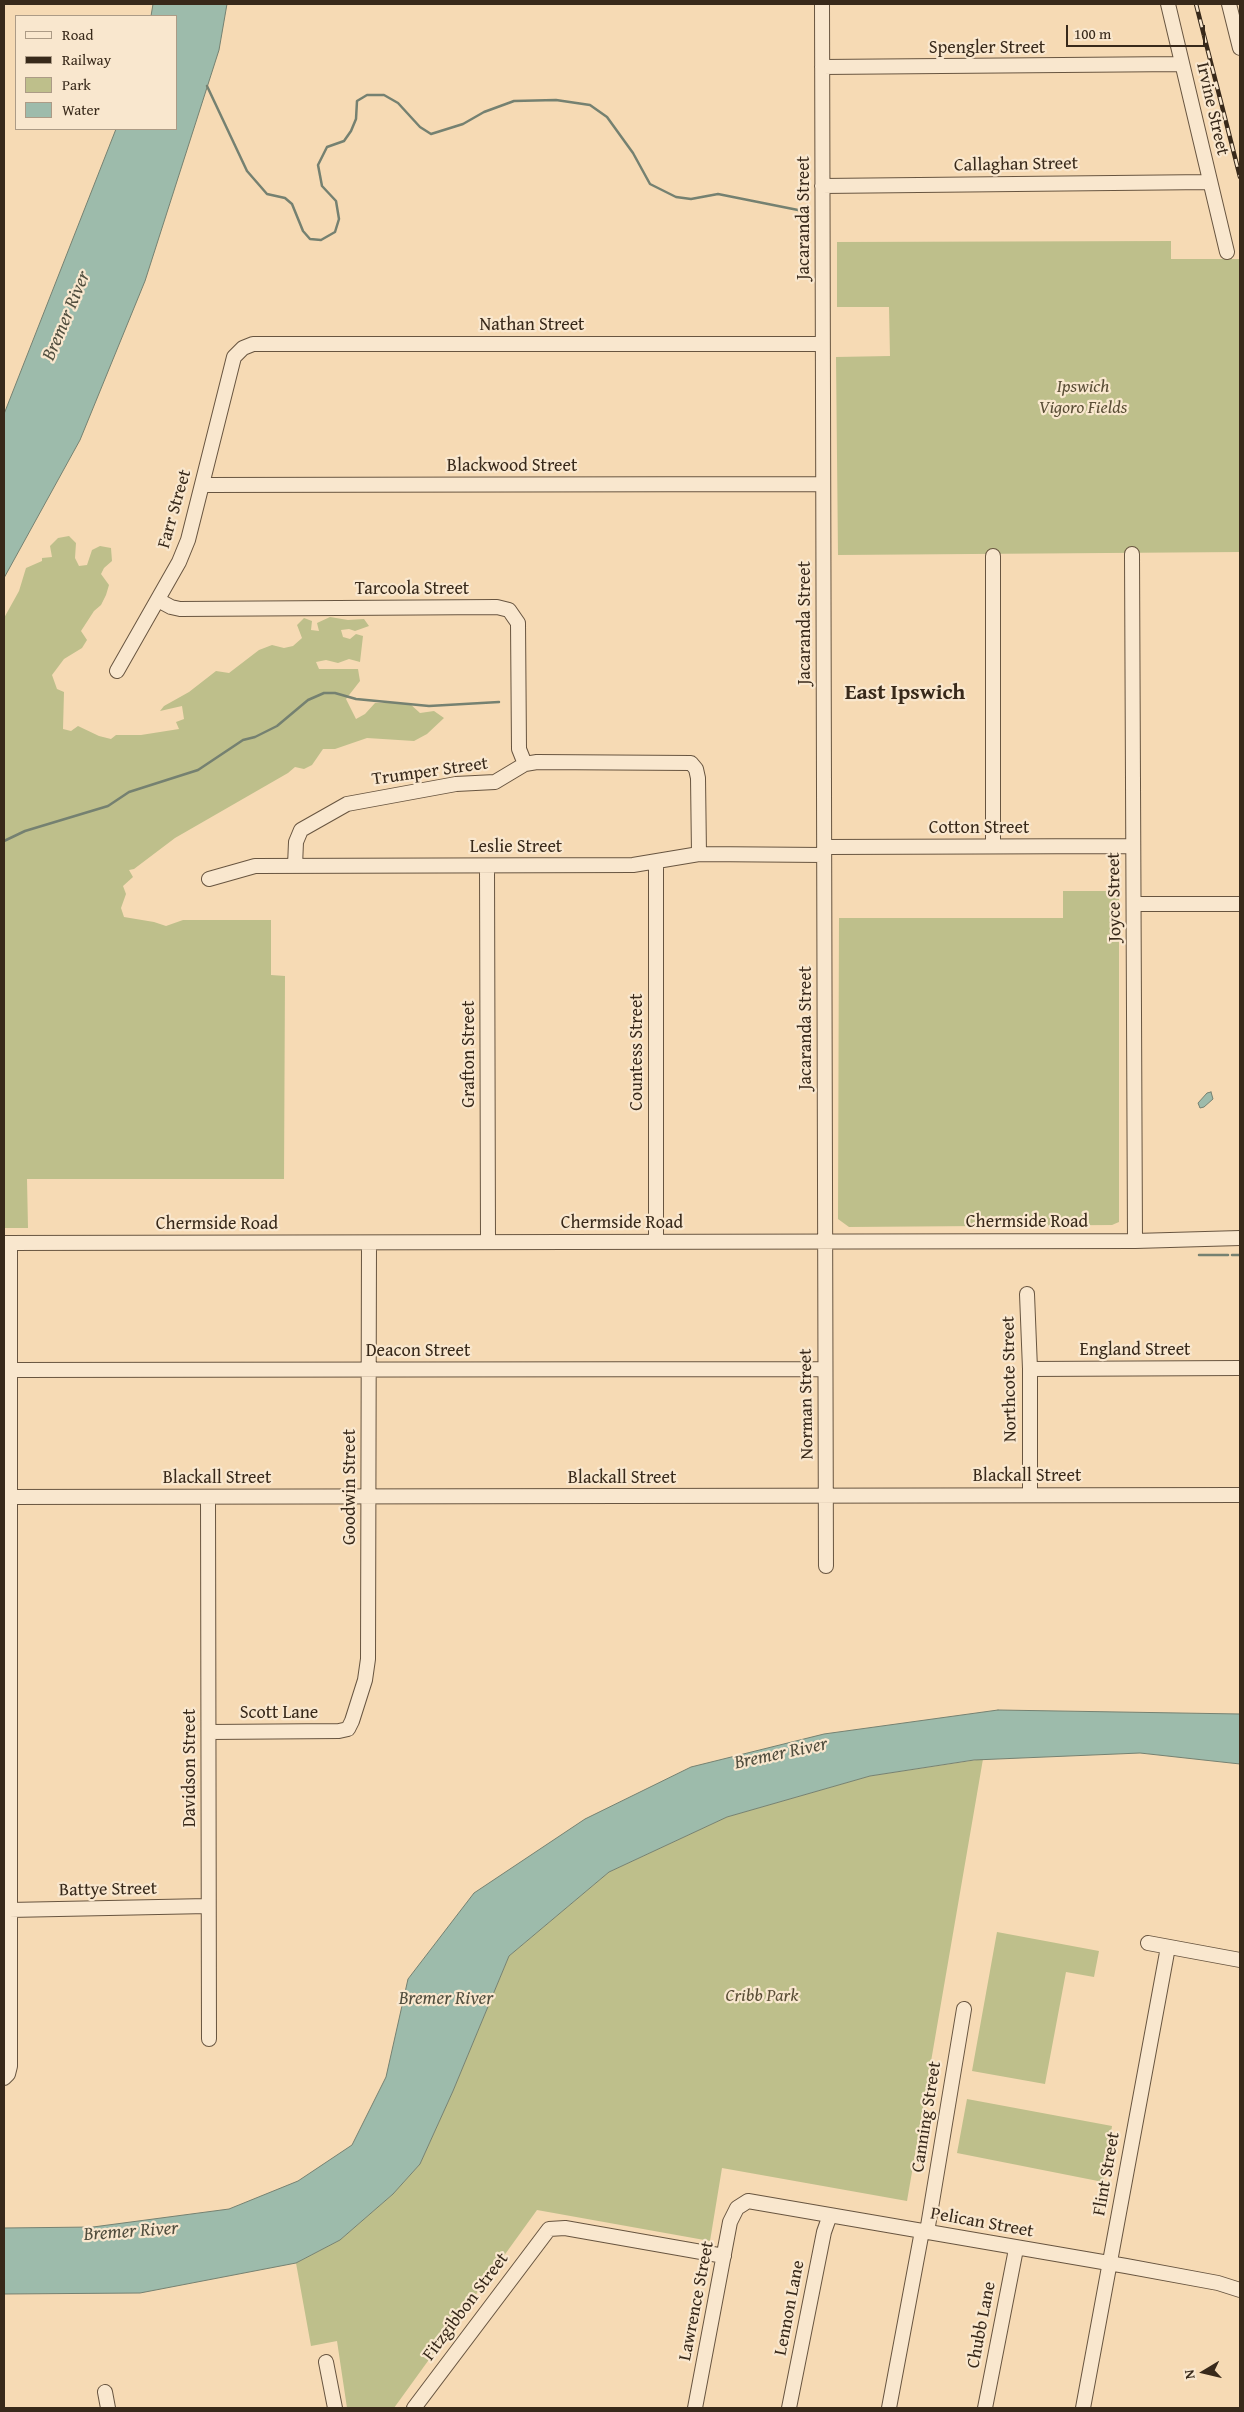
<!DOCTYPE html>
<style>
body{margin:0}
#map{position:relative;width:1244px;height:2412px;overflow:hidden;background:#f6dab4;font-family:"Gentium Book Plus",serif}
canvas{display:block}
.frame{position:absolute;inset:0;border:5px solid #38291a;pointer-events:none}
.legend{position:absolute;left:15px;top:15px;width:162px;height:115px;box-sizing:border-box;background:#f9e7ce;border:1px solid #ac9b86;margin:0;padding:6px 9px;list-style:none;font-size:15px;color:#38291a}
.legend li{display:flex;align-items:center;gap:10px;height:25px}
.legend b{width:25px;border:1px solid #ac9b86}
.north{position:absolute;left:1179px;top:2347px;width:50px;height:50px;-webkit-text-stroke:4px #f9e7ce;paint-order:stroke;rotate:261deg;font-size:14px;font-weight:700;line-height:20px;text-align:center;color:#38291a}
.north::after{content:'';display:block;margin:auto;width:18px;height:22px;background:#38291a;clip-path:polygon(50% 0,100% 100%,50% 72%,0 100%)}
.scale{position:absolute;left:1066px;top:25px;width:139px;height:22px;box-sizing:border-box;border:2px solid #38291a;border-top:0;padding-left:6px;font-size:15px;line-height:18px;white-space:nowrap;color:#38291a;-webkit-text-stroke:4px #f9e7ce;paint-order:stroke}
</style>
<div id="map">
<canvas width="1244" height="2412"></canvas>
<div class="frame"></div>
<ul class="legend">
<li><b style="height:6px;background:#f9e7ce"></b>Road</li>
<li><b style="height:6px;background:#38291a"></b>Railway</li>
<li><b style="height:14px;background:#bebf8b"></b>Park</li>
<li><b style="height:14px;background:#9dbbab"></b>Water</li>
</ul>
<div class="north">N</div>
<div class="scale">100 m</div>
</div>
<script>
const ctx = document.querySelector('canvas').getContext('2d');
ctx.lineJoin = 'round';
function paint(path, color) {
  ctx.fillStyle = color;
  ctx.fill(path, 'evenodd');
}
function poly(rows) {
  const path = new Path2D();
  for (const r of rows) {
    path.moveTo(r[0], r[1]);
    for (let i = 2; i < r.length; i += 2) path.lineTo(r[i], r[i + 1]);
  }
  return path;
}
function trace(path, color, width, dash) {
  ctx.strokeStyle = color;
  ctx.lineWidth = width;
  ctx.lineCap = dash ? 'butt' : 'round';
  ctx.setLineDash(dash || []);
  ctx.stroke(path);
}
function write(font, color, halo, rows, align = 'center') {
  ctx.font = font + ' "Gentium Book Plus",serif';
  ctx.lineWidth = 4.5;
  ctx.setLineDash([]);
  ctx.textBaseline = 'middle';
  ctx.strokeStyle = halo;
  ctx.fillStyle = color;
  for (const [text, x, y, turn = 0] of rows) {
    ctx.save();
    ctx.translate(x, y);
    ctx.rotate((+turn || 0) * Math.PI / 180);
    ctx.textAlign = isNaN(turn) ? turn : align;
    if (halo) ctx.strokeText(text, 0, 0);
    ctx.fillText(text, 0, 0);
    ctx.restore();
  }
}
paint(poly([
 [1171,241,1171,259,1239,259,1240,266,1240,552,838,555,836,357,890,356,889,307,837,307,837,242],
 [69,536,76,543,75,558,79,566,87,565,92,550,100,546,111,548,112,561,104,568,101,574,109,585,106,595,101,605,94,611,81,631,87,640,82,648,64,659,52,675,57,689,64,692,63,729,71,731,78,726,99,736,111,739,116,735,141,735,179,729,176,722,184,719,182,706,160,711,164,706,189,692,216,671,229,673,259,650,272,645,284,648,293,646,302,638,297,625,304,618,312,621,311,630,319,631,317,623,330,617,348,620,364,619,369,626,355,631,349,629,341,630,343,637,350,639,356,634,363,636,360,662,349,659,338,663,326,660,316,662,319,669,358,669,360,681,346,699,356,719,365,714,375,703,409,703,420,713,434,711,444,718,427,734,414,741,367,738,335,749,323,749,312,765,304,769,295,767,288,773,175,838,134,869,129,870,133,877,123,886,126,894,121,908,124,917,154,922,166,926,183,920,271,920,271,975,285,976,284,1179,27,1179,28,1228,4,1228,4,618,19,591,26,568,42,561,42,558,52,557,50,546,58,538],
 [1063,891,1119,891,1119,1222,1112,1225,849,1227,838,1219,839,918,1063,918],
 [983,1759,907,2201,722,2168,710,2241,537,2210,394,2408,347,2408,337,2341,311,2346,296,2263,340,2240,393,2194,420,2164,453,2091,509,1956,609,1872,727,1817,870,1776],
 [997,1932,1099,1951,1094,1977,1066,1972,1045,2084,972,2071],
 [967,2099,1112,2126,1103,2182,957,2153]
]), '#bebf8b');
const water = poly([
 [153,4,227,4,219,50,145,281,80,440,4,578,4,414,116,129,176,129,176,16,151,16,153,4],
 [1211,1092,1213,1099,1204,1107,1200,1108,1198,1103,1207,1093,1211,1092],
 [998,1710,1240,1714,1240,1764,1140,1753,974,1760,870,1776,727,1817,609,1872,509,1956,453,2091,420,2164,393,2194,340,2240,296,2263,140,2293,4,2294,4,2228,93,2227,229,2209,298,2181,352,2145,386,2077,408,1979,474,1893,585,1819,691,1767,824,1734,998,1710]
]);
paint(water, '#9dbbab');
trace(water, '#758171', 1);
trace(poly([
 [207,86,247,171,267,194,285,198,292,204,303,231,310,239,321,240,335,232,339,219,336,201,322,186,318,165,327,147,344,141,351,131,356,119,357,101,367,95,384,95,398,103,420,127,431,134,463,124,484,112,514,101,556,100,590,105,607,117,633,153,650,184,676,197,691,199,718,194,803,211],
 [4,841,25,831,108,806,129,792,198,770,243,740,255,737,277,726,308,700,324,693,335,693,356,699,429,706,499,702],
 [1199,1255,1228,1255],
 [1232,1255,1240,1255]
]), '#758171', 2.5);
const minor = poly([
 [822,4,826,1566],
 [1168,4,1227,252],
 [1229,4,1240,48],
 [822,67,1182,64],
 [822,186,1210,182],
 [202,485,823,484],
 [1132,554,1135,1241],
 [993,556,993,846],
 [158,600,171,607,180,609,497,607,509,610,518,623,519,749,525,764],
 [117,671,179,562,188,540,234,357,243,348,253,344,822,344],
 [825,847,1133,846],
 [656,863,656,1242],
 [295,866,296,842,301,830,347,804,456,784,495,782,525,764,537,762,691,763,696,769,698,778,699,854],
 [487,866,488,1242],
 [209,879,255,866,633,865,699,854,824,855],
 [1134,904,1240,904],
 [4,1243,1135,1241,1240,1238],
 [1027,1294,1030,1369,1030,1494],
 [1030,1369,1240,1368],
 [10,1370,825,1369],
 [4,1497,1240,1495],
 [208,1497,209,2039],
 [209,1732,339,1731,348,1729,352,1721,365,1680,368,1659,369,1243],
 [9,1910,208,1906],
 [1148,1943,1240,1960],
 [4,2078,8,2074,10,2066,10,1243],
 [927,2232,964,2009],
 [326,2362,335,2408],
 [105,2392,108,2408],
 [414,2408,549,2229,565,2228,724,2256],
 [695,2408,730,2222,737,2208,748,2201,1126,2266,1218,2283,1240,2290],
 [789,2408,824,2232,830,2215],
 [889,2408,922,2231],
 [985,2408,1016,2249],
 [1083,2408,1168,1947]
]);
trace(minor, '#685540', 16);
trace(minor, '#f9e7ce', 14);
const rail = poly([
 [1196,4,1240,177]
]);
trace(rail, '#38291a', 4.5);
trace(rail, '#f9e7ce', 2.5, [8]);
write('18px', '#38291a', '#f9e7ce', [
 ["Spengler Street",987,48],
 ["Irvine Street",1212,109,77],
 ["Callaghan Street",1016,165,-1],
 ["Jacaranda Street",804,218,-90],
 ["Nathan Street",532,325],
 ["Blackwood Street",512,466],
 ["Farr Street",175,509,-74],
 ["Tarcoola Street",412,589],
 ["Jacaranda Street",805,623,-90],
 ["Trumper Street",430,772,-8],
 ["Cotton Street",979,828],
 ["Leslie Street",516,847],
 ["Joyce Street",1115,897,-91],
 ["Jacaranda Street",806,1028,-90],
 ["Countess Street",637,1052,-90],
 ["Grafton Street",469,1054,-90],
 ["Chermside Road",1027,1222],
 ["Chermside Road",622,1223],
 ["Chermside Road",217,1224],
 ["England Street",1135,1350],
 ["Deacon Street",418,1351],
 ["Northcote Street",1010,1379,-91],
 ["Norman Street",807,1404,-91],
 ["Blackall Street",1027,1476],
 ["Blackall Street",217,1478],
 ["Blackall Street",622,1478],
 ["Goodwin Street",350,1487,-90],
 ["Scott Lane",279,1713],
 ["Davidson Street",190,1768,-90],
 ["Battye Street",108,1890,-1],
 ["Canning Street",927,2117,-81],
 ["Flint Street",1107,2174,-80],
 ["Pelican Street",982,2223,10],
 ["Lawrence Street",697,2301,-79],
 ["Fitzgibbon Street",466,2307,-53],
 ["Lennon Lane",790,2308,-79],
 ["Chubb Lane",982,2325,-79]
]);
write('italic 18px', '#5a4e36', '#f9e7ce', [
 ["Ipswich",1083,387],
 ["Vigoro Fields",1083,408],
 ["Cribb Park",762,1996]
]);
write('italic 19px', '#514e3e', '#f9e7ce', [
 ["Bremer River",67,316,-67],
 ["Bremer River",781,1754,-12],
 ["Bremer River",446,1999],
 ["Bremer River",131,2232,-4]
]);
write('bold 22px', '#38291a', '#f9e7ce', [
 ["East Ipswich",905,693]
]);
</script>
